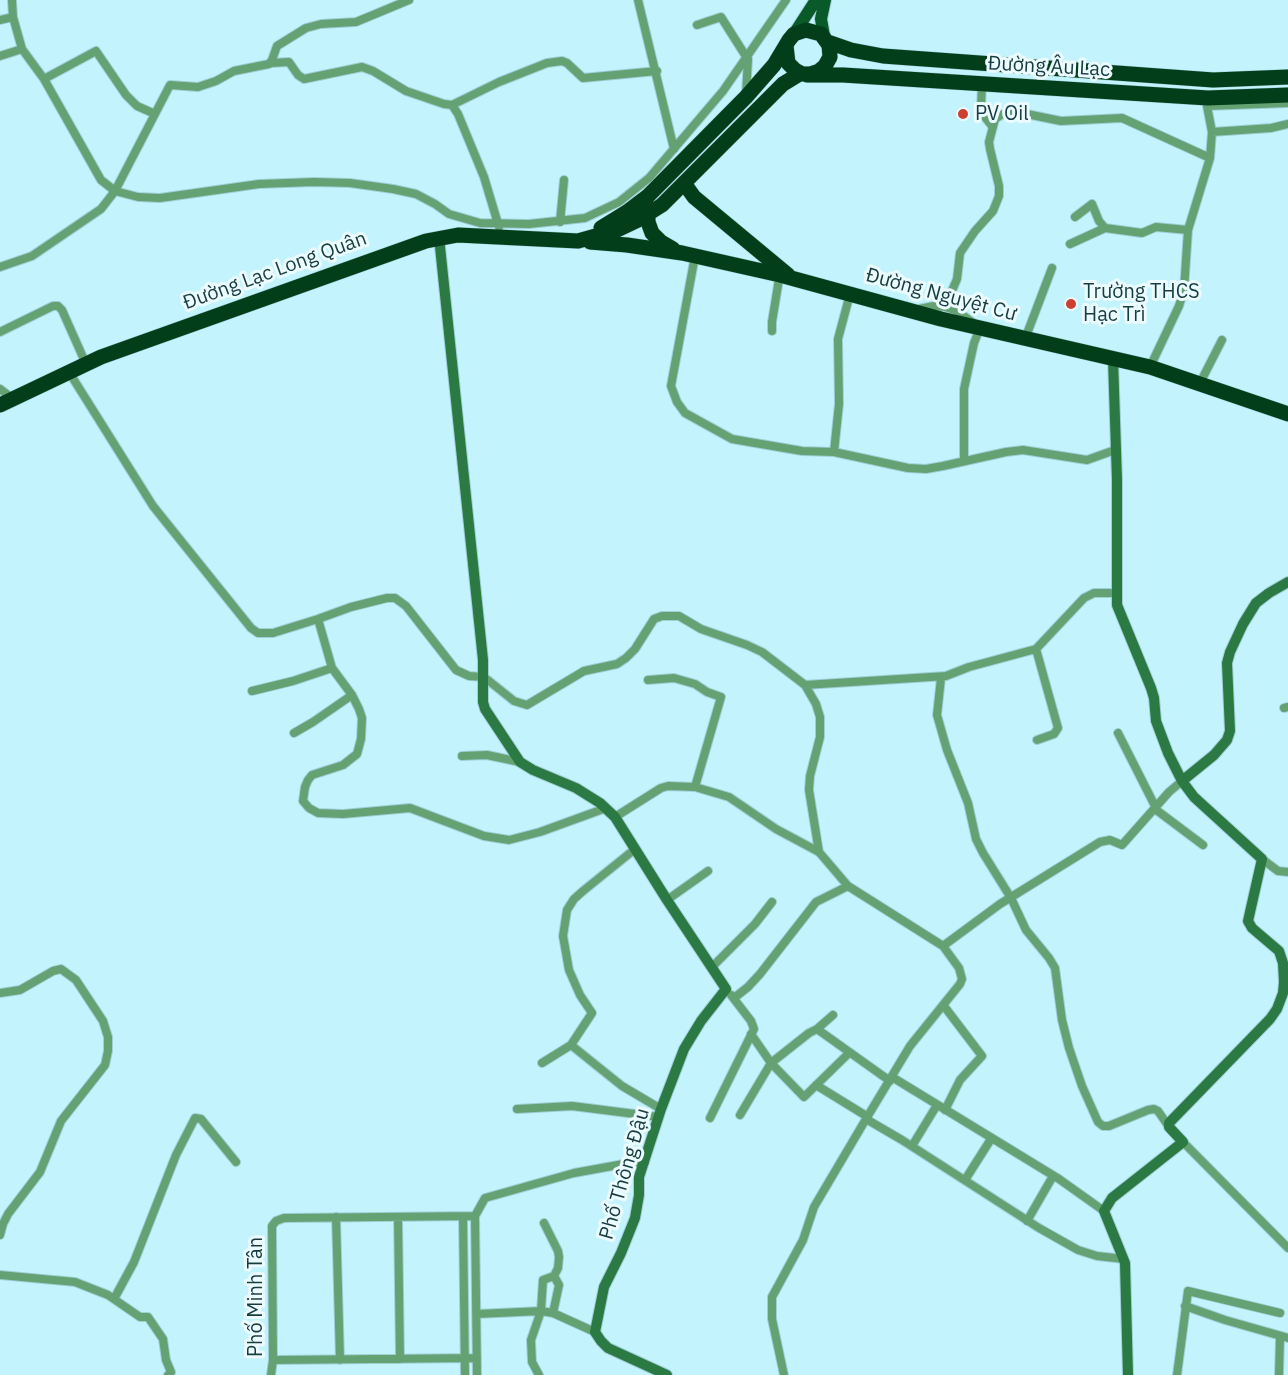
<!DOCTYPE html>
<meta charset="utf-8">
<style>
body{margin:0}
canvas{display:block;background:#c3f4fe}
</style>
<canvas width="1288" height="1375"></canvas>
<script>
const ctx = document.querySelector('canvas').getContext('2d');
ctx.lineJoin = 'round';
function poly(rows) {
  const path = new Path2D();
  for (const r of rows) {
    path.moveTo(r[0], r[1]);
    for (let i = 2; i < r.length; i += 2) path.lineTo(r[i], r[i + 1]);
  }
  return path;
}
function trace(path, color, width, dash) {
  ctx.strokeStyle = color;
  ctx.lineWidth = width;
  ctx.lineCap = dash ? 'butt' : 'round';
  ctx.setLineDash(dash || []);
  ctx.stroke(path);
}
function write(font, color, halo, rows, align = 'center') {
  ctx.font = font + ' "IBM Plex Sans",sans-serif';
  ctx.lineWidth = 6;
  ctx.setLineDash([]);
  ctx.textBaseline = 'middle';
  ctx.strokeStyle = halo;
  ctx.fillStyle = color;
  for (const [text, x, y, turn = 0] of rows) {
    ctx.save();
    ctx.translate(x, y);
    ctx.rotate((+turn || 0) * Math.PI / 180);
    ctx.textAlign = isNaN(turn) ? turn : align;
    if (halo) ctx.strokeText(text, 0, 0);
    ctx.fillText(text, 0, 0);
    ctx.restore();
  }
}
const street = poly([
 [12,0,13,17,22,49,44,79,101,180,115,191,170,85,198,87,216,81,234,71,269,64,272,60,277,46,306,28,321,24,356,22,409,0],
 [638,0,674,149],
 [0,20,13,17],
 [697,25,721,17,747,58],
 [0,56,22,49],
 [271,63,289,62,298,75,304,79,362,67,373,71,406,91,444,104,452,105,499,82,547,63,562,61,567,63,583,78,657,71],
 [44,79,96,51,126,95,137,106,155,114],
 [982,84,981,108,984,116,992,126],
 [746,94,748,59],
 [452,105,458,114,484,177,499,227],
 [1207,106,1288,103],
 [1212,132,1271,128,1288,124],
 [1075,217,1092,204,1099,221,1105,228,1142,233,1156,227,1188,230],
 [560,222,564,180],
 [1070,244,1105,228],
 [695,256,671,386,677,402,685,413,732,439,802,451,834,452,908,468,926,469,943,466,1006,452,1023,450,1087,460,1115,450],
 [0,267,32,256,101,209,115,191,138,197,160,198,259,184,314,182,350,183,393,189,416,194,435,204,449,214,480,223,529,224,585,218,619,202,649,178,723,91,786,0],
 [919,309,934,306,945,307],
 [772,331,772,322,780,273],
 [0,332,53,306,58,306,62,310,86,364],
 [1025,339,1052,268],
 [1150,367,1179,306,1184,290,1188,230,1210,158,1212,132,1207,106,1208,98],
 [69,372,153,506,251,628,258,633,273,633,318,619,351,607,387,598,395,598,406,606,456,670,469,676,484,677,514,701,527,705,584,671,617,664,626,658,635,649,654,619,662,616,679,616,701,629,747,645,762,652,805,685,816,704,820,717,820,737,810,776,809,790,819,852],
 [1200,383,1222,340],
 [0,389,13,399],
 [834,452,839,404,838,339,850,294],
 [964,460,964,389,974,343,980,328,957,311,945,307,957,279,960,253,975,231,993,211,999,196,999,186,990,149,989,142,995,119,1001,115,1012,111,1061,121,1122,118,1210,158],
 [318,619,332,668,352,695,359,709,362,718,361,739,357,754,343,765,312,775,308,780,305,787,303,801,309,808,318,813,343,814,410,808,484,836,509,840,540,832,606,808],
 [1036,649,1058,728,1054,734,1037,740],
 [941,678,937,715,947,750,968,803,976,839,983,853,1011,898,1026,930,1049,958,1055,968,1062,1020,1069,1048,1082,1086,1098,1122,1103,1126,1109,1126,1148,1110,1154,1109,1158,1111,1169,1127],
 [648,680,674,678,695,684,707,692,721,697,695,787],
 [805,685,946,676,969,667,1036,649,1084,598,1094,593,1117,593],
 [252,691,293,681,332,668],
 [1284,708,1288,707],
 [294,733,313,722,352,695],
 [1118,733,1156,808],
 [462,756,487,755,520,762],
 [1155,809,1203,845],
 [615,817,661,788,668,786,695,787,729,797,776,829,819,852,848,886,943,946,959,968,962,979,960,984,910,1046,866,1119,814,1207,803,1240,772,1297,772,1319,784,1375],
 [1262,859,1278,871,1288,872],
 [667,900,708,871],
 [943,946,1000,904,1100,842,1110,840,1122,845,1169,792,1182,781],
 [712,967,755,924,772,902],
 [0,993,20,990,53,971,61,969,76,980,103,1021,108,1037,108,1051,105,1065,61,1121,40,1172,8,1214,3,1224,0,1235],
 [734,998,748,987,760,974,816,902,848,886],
 [944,1006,982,1056,960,1080,945,1110],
 [817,1029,890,1081],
 [751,1034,771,1063,804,1097,849,1053],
 [571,1045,622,1086,661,1109],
 [542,1063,571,1045,592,1013,580,995,569,970,563,936,567,910,574,899,583,891,635,849],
 [892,1077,1059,1179,1104,1211],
 [816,1085,868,1117],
 [517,1109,572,1106,659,1117],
 [740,1115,771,1063,809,1033,817,1029,833,1015],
 [710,1118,754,1029,751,1021,731,995],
 [866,1119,902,1140,1039,1228,1078,1250,1097,1256,1124,1259],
 [1183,1142,1288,1248],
 [912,1146,937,1105],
 [965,1180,991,1139],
 [336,1217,340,1360],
 [398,1217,400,1359],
 [463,1217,465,1375],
 [1027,1221,1053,1176],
 [0,1275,75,1282,108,1295,140,1317,148,1317,163,1339,166,1360,171,1372,168,1375],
 [114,1299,134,1262,176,1155,195,1118,201,1119,236,1162],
 [1185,1306,1225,1320,1288,1338],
 [553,1313,559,1285,554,1276],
 [477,1314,541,1311,553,1313,595,1332],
 [273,1360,477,1358],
 [271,1375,273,1360,272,1226,276,1221,284,1218,475,1216],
 [477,1375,475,1216,485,1198,574,1173,629,1163,645,1162],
 [539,1375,532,1362,531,1340,541,1311,543,1280,554,1276,558,1268,559,1257,558,1251,544,1223],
 [1177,1375,1188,1291,1280,1313],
 [1279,1375,1280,1337]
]);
const secondary = poly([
 [439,237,483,660,483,702,485,709,520,762,533,770,576,788,600,803,615,817,667,900,726,989,701,1021,684,1049,661,1109,639,1177,639,1195,635,1218,621,1253,604,1287,595,1332,601,1341,608,1348,667,1375],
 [1113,359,1117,480,1117,605,1151,688,1154,698,1156,721,1168,753,1182,781,1194,797,1262,859,1248,921,1252,928,1279,951,1283,963,1284,982,1283,993,1277,1009,1270,1019,1169,1123,1169,1127,1183,1142,1112,1198,1104,1211,1125,1263,1128,1375],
 [1182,781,1214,755,1227,740,1230,731,1227,663,1230,652,1243,624,1256,603,1269,593,1288,582]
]);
const primary = poly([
 [794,34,816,0],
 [824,36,821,19,825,0]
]);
const highway = poly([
 [828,42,851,50,883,56,1213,80,1288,77],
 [807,75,843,75,1208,98,1288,95],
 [684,183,694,197,788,275],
 [648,207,648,222,652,233,661,242,673,249],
 [601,228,627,212,648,196,746,97,774,65,789,40,794,34,806,30,821,34,829,45,830,57,825,66,819,71,810,74,802,74,795,70,788,63,786,46],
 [590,242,627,245,682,253,780,275,941,319,1150,367,1288,414],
 [0,405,101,357,426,241,458,235,578,241,617,230,638,220,662,205,783,84,801,73]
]);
trace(street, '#a1cfd8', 10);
trace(secondary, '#a1cfd8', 12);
trace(primary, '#a1cfd8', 14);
trace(highway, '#a1cfd8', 16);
trace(street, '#65a273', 8);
trace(secondary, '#2b7a43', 10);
trace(primary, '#095a29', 12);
trace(highway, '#033e1a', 15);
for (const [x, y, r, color] of [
 [963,114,6,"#cd402f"],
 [1071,304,6,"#cd402f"]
]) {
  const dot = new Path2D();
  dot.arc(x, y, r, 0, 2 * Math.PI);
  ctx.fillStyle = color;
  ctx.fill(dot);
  trace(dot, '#ebfbfe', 2);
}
write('20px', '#173c42', '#ebfbfe', [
 ["Đường Âu Lạc",1049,67,3],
 ["Đường Lạc Long Quân",275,271,-20],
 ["Đường Nguyệt Cư",941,295,15],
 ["Phố Thông Đậu",625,1174,-74],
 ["Phố Minh Tân",256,1297,-90]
]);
write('20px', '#173c42', '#ebfbfe', [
 ["PV Oil",975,114],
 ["Trường THCS",1083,292],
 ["Hạc Trì",1083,315]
], 'left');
</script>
